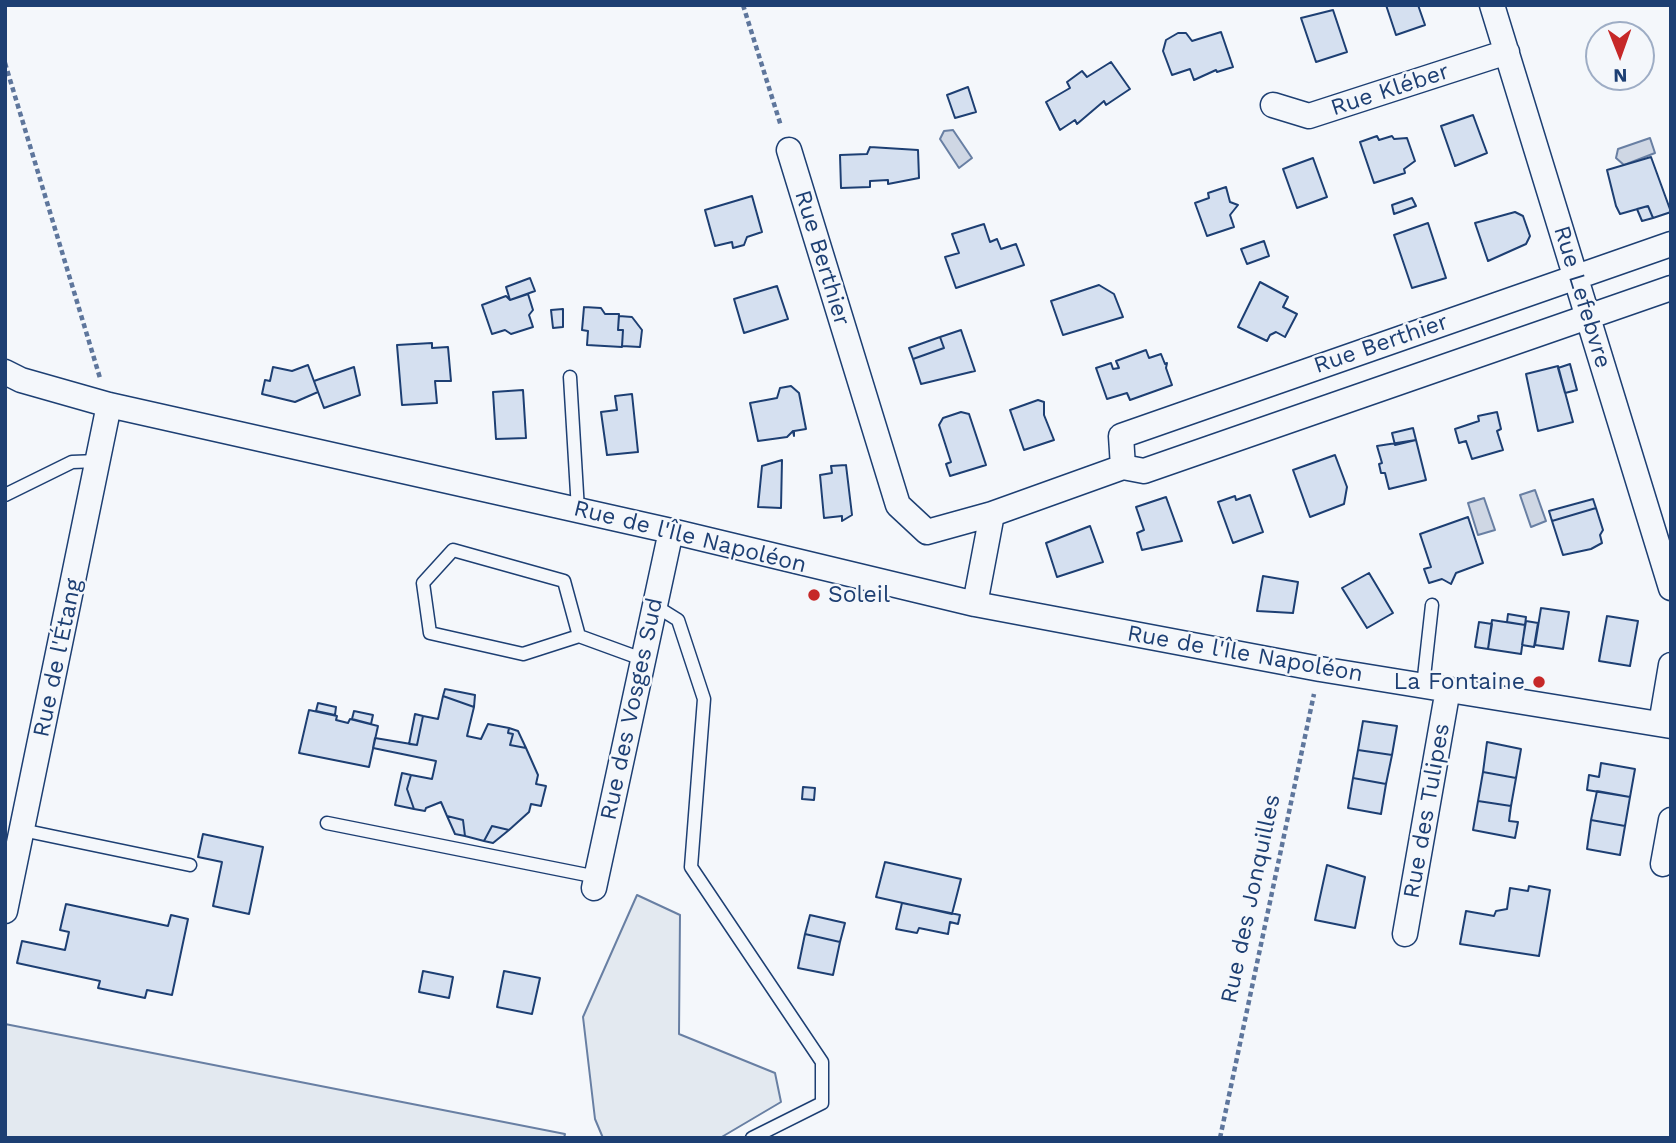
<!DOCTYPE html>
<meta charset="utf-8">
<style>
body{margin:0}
#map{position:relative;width:1676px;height:1143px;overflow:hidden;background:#f4f7fb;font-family:"Work Sans",sans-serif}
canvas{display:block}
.frame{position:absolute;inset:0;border:7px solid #1d3f73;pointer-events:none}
.north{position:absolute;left:1585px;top:21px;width:70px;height:70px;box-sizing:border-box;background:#f4f7fb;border:2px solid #9eadc5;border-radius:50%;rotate:179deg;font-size:19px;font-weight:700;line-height:28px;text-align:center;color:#1d3f73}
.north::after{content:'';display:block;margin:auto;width:24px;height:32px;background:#c62828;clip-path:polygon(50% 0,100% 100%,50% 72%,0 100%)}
</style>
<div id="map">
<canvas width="1676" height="1143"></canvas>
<div class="frame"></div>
<div class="north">N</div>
</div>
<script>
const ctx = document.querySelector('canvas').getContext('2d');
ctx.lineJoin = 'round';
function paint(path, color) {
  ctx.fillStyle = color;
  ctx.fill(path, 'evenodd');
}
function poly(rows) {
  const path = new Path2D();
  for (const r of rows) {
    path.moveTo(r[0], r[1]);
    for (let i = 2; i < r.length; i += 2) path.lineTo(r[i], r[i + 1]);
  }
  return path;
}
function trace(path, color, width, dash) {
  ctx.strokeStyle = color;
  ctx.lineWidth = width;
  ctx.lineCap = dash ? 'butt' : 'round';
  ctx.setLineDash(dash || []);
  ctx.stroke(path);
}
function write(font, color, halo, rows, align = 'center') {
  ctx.font = font + ' "Work Sans",sans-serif';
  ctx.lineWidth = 5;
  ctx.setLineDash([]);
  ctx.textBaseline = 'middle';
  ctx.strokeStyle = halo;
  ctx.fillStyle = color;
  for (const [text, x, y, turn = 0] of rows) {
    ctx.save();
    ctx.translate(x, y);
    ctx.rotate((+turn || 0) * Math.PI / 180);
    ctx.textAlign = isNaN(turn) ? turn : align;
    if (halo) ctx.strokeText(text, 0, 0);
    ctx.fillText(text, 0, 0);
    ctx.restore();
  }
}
const green = poly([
 [637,895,680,915,679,1034,775,1073,781,1102,720,1138,603,1138,595,1119,583,1017,637,895],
 [5,1024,565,1134,564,1138,5,1138,5,1024]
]);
paint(green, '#e3e9f0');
trace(green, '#687fa3', 2);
const water = poly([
 [953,130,972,158,959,168,940,139,944,131,953,130],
 [1650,138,1655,153,1624,165,1616,158,1618,149,1650,138],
 [1535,490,1546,521,1531,527,1520,495,1535,490],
 [1484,498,1495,530,1478,535,1468,503,1484,498]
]);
paint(water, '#cfd7e4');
trace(water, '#687fa3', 2);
const building = poly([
 [1386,5,1418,5,1425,25,1396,35,1386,5],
 [1333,10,1347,52,1316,62,1301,18,1333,10],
 [1221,32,1233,67,1217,72,1216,70,1194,80,1190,69,1172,75,1163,51,1166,40,1178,33,1186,33,1192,41,1221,32],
 [1111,62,1130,89,1106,105,1104,101,1077,124,1075,120,1060,130,1046,102,1070,88,1067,82,1082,71,1087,77,1111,62],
 [968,87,976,112,955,118,947,95,968,87],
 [1473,115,1487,153,1455,166,1441,126,1473,115],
 [1377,136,1379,140,1392,136,1394,139,1407,138,1415,161,1404,169,1405,173,1374,183,1360,142,1377,136],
 [870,147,918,150,919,178,888,184,888,180,870,181,870,187,841,188,840,155,867,154,870,147],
 [1651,157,1671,212,1653,218,1648,206,1620,214,1616,206,1607,170,1651,157],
 [1313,158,1327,197,1297,208,1283,169,1313,158],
 [1226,187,1230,202,1238,205,1230,215,1234,227,1207,236,1195,203,1209,198,1208,193,1226,187],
 [752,196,762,232,747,237,744,245,733,248,732,242,715,246,705,210,752,196],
 [1412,198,1416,206,1394,214,1392,205,1412,198],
 [1648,206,1653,218,1642,221,1637,209,1648,206],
 [1515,212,1523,216,1530,236,1526,244,1488,261,1475,223,1515,212],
 [1428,223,1446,278,1412,288,1394,235,1428,223],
 [984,224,990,242,997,239,1001,249,1016,244,1024,265,956,288,945,257,959,253,952,234,984,224],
 [1264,241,1269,256,1247,264,1241,249,1264,241],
 [530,278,535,291,510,300,506,287,530,278],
 [1260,282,1288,297,1283,307,1297,314,1285,337,1276,332,1270,335,1267,341,1238,327,1260,282],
 [1099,285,1114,294,1123,317,1063,335,1051,301,1099,285],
 [777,286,788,319,744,333,734,299,777,286],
 [528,294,533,310,529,315,533,327,511,334,505,330,492,334,482,305,506,296,510,300,528,294],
 [584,307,601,308,605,314,619,314,618,330,623,330,622,347,587,345,588,331,582,330,584,307],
 [563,309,563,327,553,328,551,310,563,309],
 [619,316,632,317,642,330,640,347,622,346,623,330,618,330,619,316],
 [961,330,975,371,921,384,913,359,944,348,940,337,961,330],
 [940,337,944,348,913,359,909,348,940,337],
 [432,343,432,348,448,347,451,381,435,381,437,403,402,405,397,345,432,343],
 [1146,350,1149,358,1161,354,1165,364,1167,363,1166,368,1172,385,1130,400,1127,393,1107,399,1096,368,1111,363,1113,369,1119,368,1116,361,1146,350],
 [1570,364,1577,390,1565,393,1558,368,1570,364],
 [308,365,318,392,295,402,262,394,265,380,270,381,273,367,292,371,308,365],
 [1558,366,1573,422,1538,431,1526,374,1558,366],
 [354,367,360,395,324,408,314,381,354,367],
 [791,386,799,393,806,429,794,431,794,436,793,431,787,437,758,441,750,403,777,398,780,388,791,386],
 [523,390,526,438,496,439,493,392,523,390],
 [632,394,638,452,607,455,601,412,617,410,615,396,632,394],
 [1038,400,1044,402,1044,415,1054,440,1024,450,1010,410,1038,400],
 [961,412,969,414,986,465,950,476,946,464,951,462,939,425,943,418,961,412],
 [1497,412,1501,429,1497,431,1503,450,1472,459,1466,441,1459,443,1455,429,1479,421,1478,416,1497,412],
 [1413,428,1416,440,1395,445,1392,433,1413,428],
 [1416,440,1426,480,1389,489,1385,473,1381,473,1379,464,1382,463,1377,446,1416,440],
 [1335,455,1347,487,1344,504,1310,517,1293,470,1335,455],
 [782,460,781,508,758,507,762,466,782,460],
 [846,465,852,515,842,521,842,516,824,518,820,475,832,473,831,466,846,465],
 [1250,495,1263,532,1233,543,1218,502,1235,496,1236,500,1250,495],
 [1166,497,1182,541,1142,550,1137,533,1144,530,1136,507,1166,497],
 [1593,499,1596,508,1552,521,1549,511,1593,499],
 [1596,508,1603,530,1600,535,1602,543,1591,549,1563,555,1552,521,1596,508],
 [1468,517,1483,563,1456,573,1451,584,1442,579,1429,583,1424,569,1431,567,1420,534,1468,517],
 [1090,526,1103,562,1057,577,1046,543,1090,526],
 [1369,573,1393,613,1367,628,1342,588,1369,573],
 [1263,576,1298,582,1293,613,1257,611,1263,576],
 [1541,608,1569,612,1563,649,1535,645,1541,608],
 [1508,614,1526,617,1525,625,1507,622,1508,614],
 [1607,616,1638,621,1630,666,1599,661,1607,616],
 [1492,620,1525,625,1521,654,1488,649,1492,620],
 [1526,621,1538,623,1534,647,1522,645,1526,621],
 [1479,622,1492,624,1488,649,1475,647,1479,622],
 [445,689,475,695,474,707,443,696,445,689],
 [443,696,474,707,467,736,481,739,488,724,509,728,508,733,513,734,510,745,526,748,538,775,536,784,546,786,541,806,531,804,529,812,509,830,492,826,484,841,465,836,463,820,447,816,441,802,426,808,425,811,414,809,407,789,411,775,432,779,436,761,373,748,375,738,417,745,423,716,438,719,443,696],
 [318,703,336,707,335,715,316,711,318,703],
 [309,710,337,716,336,720,348,723,350,719,378,726,369,767,299,753,309,710],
 [354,711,373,715,371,724,352,719,354,711],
 [415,714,423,716,417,745,409,744,415,714],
 [1363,721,1397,726,1392,755,1358,750,1363,721],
 [509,728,518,731,526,748,510,745,513,734,508,733,509,728],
 [1487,742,1521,749,1516,778,1483,772,1487,742],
 [1358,750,1392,755,1386,784,1353,778,1358,750],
 [1601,763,1635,769,1630,797,1587,790,1589,775,1599,777,1601,763],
 [1483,772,1516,778,1511,806,1478,801,1483,772],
 [402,773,411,775,407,789,414,809,395,805,402,773],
 [1353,778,1386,784,1381,814,1348,808,1353,778],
 [803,787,815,788,814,800,802,799,803,787],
 [1597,791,1630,797,1625,826,1591,820,1597,791],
 [1478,801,1511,806,1509,821,1518,822,1515,838,1473,830,1478,801],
 [447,816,463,820,465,836,455,834,447,816],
 [1591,820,1625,826,1620,855,1587,849,1591,820],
 [492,826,509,830,493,843,484,841,492,826],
 [203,834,263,847,249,914,213,906,222,862,198,857,203,834],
 [885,862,961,879,952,914,876,897,885,862],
 [1327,865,1365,877,1355,928,1315,920,1327,865],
 [1529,886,1550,890,1539,956,1460,944,1466,911,1494,916,1496,911,1507,909,1510,888,1528,891,1529,886],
 [902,903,960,915,958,924,950,922,948,934,919,928,917,933,896,929,902,903],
 [66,904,168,926,171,915,188,919,172,995,147,990,145,998,98,988,100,981,17,963,22,941,65,950,69,932,60,930,66,904],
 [810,915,845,923,840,942,805,934,810,915],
 [805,934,840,942,833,975,798,968,805,934],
 [423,971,453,977,449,998,419,992,423,971],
 [504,971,540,978,532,1014,497,1007,504,971]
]);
paint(building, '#d5e0f0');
trace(building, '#1d3f73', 2);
const lane = poly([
 [570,377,578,510],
 [5,495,72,462,98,461],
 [654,605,678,620,704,699,691,867,822,1062,822,1103,752,1138],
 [579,636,564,581,453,550,423,583,430,633,523,654,579,636,642,659],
 [1423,686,1432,605],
 [327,823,597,877],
 [22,830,190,865]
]);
const street = poly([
 [1492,5,1671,588],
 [1273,105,1309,116,1507,52],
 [789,150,898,505,927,532,992,514],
 [5,372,21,380,109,405,671,531,975,604,1320,669,1671,726],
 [1123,467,1121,436,1671,244],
 [975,604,992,514,1123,467,1144,471,1671,288],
 [1661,724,1671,665],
 [1663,864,1671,820],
 [594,888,671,531],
 [5,911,109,405],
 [1405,934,1448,689]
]);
trace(lane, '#1d3f73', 15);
trace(street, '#1d3f73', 27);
trace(poly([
 [743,5,781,126],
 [5,63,100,378],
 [1220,1138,1314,694]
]), '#5e769c', 4.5, [5, 3.5]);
trace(lane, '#f4f7fb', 12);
trace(street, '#f4f7fb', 24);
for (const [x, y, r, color] of [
 [814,595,7,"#c62828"],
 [1539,682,7,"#c62828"]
]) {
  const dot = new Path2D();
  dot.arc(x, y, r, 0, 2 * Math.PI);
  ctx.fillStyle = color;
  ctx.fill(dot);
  trace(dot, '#f4f7fb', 2.5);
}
write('23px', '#1d3f73', '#f4f7fb', [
 ["Rue Kléber",1390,90,-18],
 ["Rue Berthier",822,258,73],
 ["Rue Lefebvre",1582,297,73],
 ["Rue Berthier",1381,344,-19],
 ["Rue de l'Île Napoléon",690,537,14],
 ["Rue de l'Île Napoléon",1245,654,10],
 ["Rue de l'Étang",58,658,-78],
 ["Rue des Vosges Sud",632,709,-78],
 ["Rue des Tulipes",1427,811,-80],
 ["Rue des Jonquilles",1251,899,-78]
]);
write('23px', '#1d3f73', '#f4f7fb', [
 ["Soleil",828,595],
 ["La Fontaine",1525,682,"right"]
], 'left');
</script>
